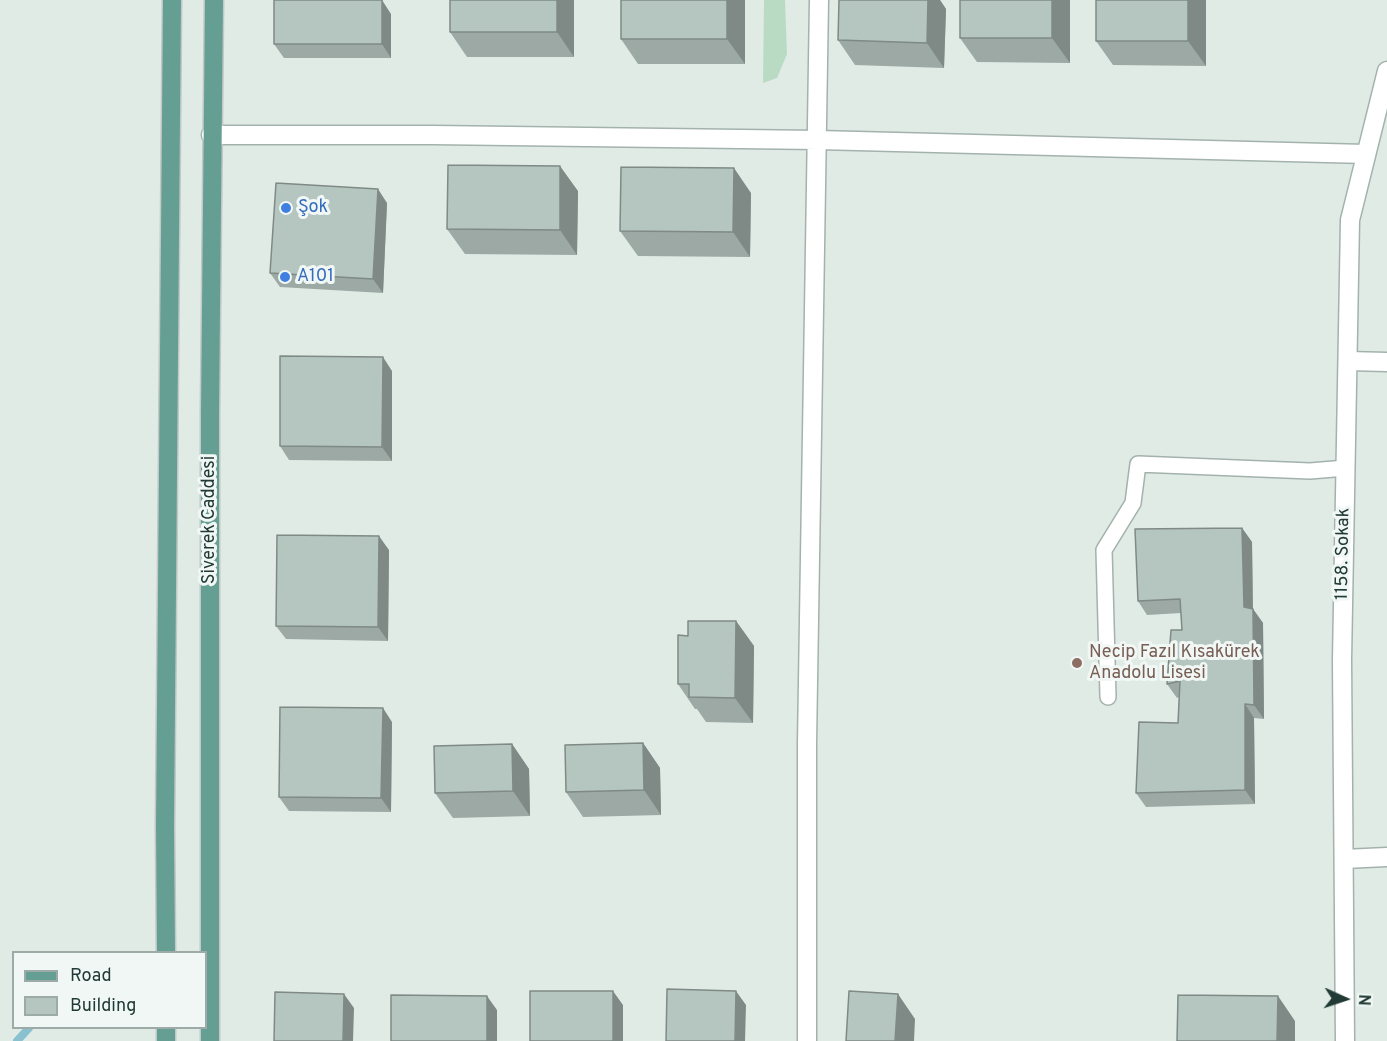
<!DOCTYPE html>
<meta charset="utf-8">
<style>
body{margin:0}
#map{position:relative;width:1387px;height:1041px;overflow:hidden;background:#e0ebe6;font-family:Overpass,sans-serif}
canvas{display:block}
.legend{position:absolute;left:12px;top:951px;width:195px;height:78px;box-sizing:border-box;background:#f0f7f4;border:2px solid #9daba8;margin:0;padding:8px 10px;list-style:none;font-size:18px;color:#213a35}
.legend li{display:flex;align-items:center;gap:12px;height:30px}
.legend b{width:30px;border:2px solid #9daba8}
.north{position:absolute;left:1315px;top:969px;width:60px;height:60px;-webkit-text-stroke:4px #f0f7f4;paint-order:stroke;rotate:93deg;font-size:16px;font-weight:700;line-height:24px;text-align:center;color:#213a35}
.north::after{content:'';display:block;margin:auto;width:21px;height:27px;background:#213a35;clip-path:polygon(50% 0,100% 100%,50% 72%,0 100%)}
</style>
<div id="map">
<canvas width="1387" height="1041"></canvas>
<ul class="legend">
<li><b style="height:8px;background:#659f93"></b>Road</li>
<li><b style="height:16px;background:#b5c5bf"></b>Building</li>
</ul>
<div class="north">N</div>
</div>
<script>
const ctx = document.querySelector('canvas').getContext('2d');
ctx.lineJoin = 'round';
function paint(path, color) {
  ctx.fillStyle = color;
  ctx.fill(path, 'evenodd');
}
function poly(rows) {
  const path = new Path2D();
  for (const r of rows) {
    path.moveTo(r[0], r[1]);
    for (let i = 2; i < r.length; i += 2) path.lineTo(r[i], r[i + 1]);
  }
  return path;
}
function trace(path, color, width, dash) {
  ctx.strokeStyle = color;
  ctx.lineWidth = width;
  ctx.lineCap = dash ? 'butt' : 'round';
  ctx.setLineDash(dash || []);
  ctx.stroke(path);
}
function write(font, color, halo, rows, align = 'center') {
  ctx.font = font + ' Overpass,sans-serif';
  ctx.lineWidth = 6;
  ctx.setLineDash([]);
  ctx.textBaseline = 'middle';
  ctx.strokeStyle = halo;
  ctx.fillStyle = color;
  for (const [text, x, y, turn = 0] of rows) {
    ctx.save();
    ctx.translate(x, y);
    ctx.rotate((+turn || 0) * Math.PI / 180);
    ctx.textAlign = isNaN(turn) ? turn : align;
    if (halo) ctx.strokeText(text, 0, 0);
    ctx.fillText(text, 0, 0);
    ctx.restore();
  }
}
paint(poly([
 [764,0,785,0,787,54,777,78,763,83]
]), '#b9dbc4');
trace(poly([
 [17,1041,29,1028]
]), '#89c1cf', 8);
const service = poly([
 [1108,697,1104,550,1133,503,1138,464,1310,471,1346,468]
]);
const minor = poly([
 [211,135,433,135,818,140,1366,154],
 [1348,361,1387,362],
 [1344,859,1387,857],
 [807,1041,807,743,819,0]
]);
const tertiary = poly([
 [1345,1041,1342,660,1350,220,1387,71]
]);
const primary = poly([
 [166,952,165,826,172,0],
 [166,1028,166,1041],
 [210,1041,210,414,214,0]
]);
trace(service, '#a3b2ad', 18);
trace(minor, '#a3b2ad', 21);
trace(tertiary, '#a3b2ad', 21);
trace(primary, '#c1c8c6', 21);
trace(service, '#fff', 15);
trace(minor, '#fff', 18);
trace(tertiary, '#fff', 18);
trace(primary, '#659f93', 18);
paint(poly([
 [574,0,574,57,467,57,450,32],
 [621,0,745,0,745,64,638,64,621,39],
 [839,0,940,0,946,9,944,68,855,65,838,40],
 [1070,0,1070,63,977,62,960,38],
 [1096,0,1206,0,1206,66,1113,65,1096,41],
 [391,14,391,58,284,58,274,44],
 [578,191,577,255,465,254,447,229],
 [751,193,750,257,638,256,620,231],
 [387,203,383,293,280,287,270,273],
 [392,371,392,461,289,460,280,446],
 [1242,528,1252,542,1253,609,1263,623,1264,719,1254,718,1255,804,1146,807,1136,793,1178,723,1179,697,1177,698,1167,684,1182,630,1181,613,1147,615,1138,601],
 [389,550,388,641,286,639,276,626],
 [736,621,754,646,753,723,706,722,697,709,695,709,678,684,688,636],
 [392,722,391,812,289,811,279,797],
 [643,743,660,768,661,815,583,817,566,792],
 [512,744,529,769,530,816,453,818,435,793]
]), '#9ca9a4');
paint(poly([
 [382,0,391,14,391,58,382,44],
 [557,0,574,0,574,57,557,32],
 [727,0,745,0,745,64,727,39],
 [928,0,940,0,946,9,944,68,927,43],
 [1052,0,1070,0,1070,63,1052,38],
 [1188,0,1206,0,1206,66,1188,41],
 [560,166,578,191,577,255,560,230],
 [734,168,751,193,750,257,733,232],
 [378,189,387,203,383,293,373,279],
 [383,357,392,371,392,461,382,447],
 [1242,528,1252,542,1253,621,1244,607],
 [379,536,389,550,388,641,378,627],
 [1253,609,1263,623,1264,719,1254,705],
 [736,621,754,646,753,723,735,698],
 [1245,704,1254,718,1255,804,1245,790],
 [383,708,392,722,391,812,381,798],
 [643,743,660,768,661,815,644,790],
 [512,744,529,769,530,816,513,791],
 [613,991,623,1005,623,1041,613,1041],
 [736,991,746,1005,745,1041,735,1041],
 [344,994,354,1008,353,1041,343,1041],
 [898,994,915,1019,914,1041,895,1041],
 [487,996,497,1010,497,1041,487,1041],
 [1278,996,1295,1021,1295,1041,1277,1041]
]), '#7f8a86');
const building = poly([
 [274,0,382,0,382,44,274,44,274,0],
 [450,0,557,0,557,32,450,32,450,0],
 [621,0,727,0,727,39,621,39,621,0],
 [839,0,928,0,927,43,838,40,839,0],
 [960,0,1052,0,1052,38,960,38,960,0],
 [1096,0,1188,0,1188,41,1096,41,1096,0],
 [448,165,560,166,560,230,447,229,448,165],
 [621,167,734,168,733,232,620,231,621,167],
 [276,183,378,189,373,279,270,273,276,183],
 [280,356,383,357,382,447,280,446,280,356],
 [1242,528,1244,607,1253,609,1254,705,1245,704,1245,790,1136,793,1139,722,1178,723,1180,681,1167,684,1171,630,1182,630,1180,599,1138,601,1135,529,1242,528],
 [277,535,379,536,378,627,276,626,277,535],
 [688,621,736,621,735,698,689,697,689,684,678,684,678,635,688,636,688,621],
 [280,707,383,708,381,798,279,797,280,707],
 [643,743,644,790,566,792,565,745,643,743],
 [512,744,513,791,435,793,434,746,512,744],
 [667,989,736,991,735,1041,666,1041,667,989],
 [530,991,613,991,613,1041,530,1041,530,991],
 [849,991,898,994,895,1041,846,1041,849,991],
 [275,992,344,994,343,1041,274,1041,275,992],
 [391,995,487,996,487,1041,391,1041,391,995],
 [1178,995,1278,996,1277,1041,1177,1041,1178,995]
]);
paint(building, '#b5c5bf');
trace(building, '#7f8a86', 1.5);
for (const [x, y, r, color] of [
 [286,208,6,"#3f7fe0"],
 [285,277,6,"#3f7fe0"],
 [1077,663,6,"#8d6e63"]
]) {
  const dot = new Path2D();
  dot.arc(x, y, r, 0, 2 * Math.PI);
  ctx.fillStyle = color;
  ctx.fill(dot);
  trace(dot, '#f0f7f4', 2);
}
write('18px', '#366cbe', '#f0f7f4', [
 ["Şok",298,208],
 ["A101",297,277]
], 'left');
write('18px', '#213a35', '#f0f7f4', [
 ["Siverek Caddesi",210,520,-90],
 ["1158. Sokak",1344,554,-89]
]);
write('18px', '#785e54', '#f0f7f4', [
 ["Necip Fazıl Kısakürek",1089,653],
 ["Anadolu Lisesi",1089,674]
], 'left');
</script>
